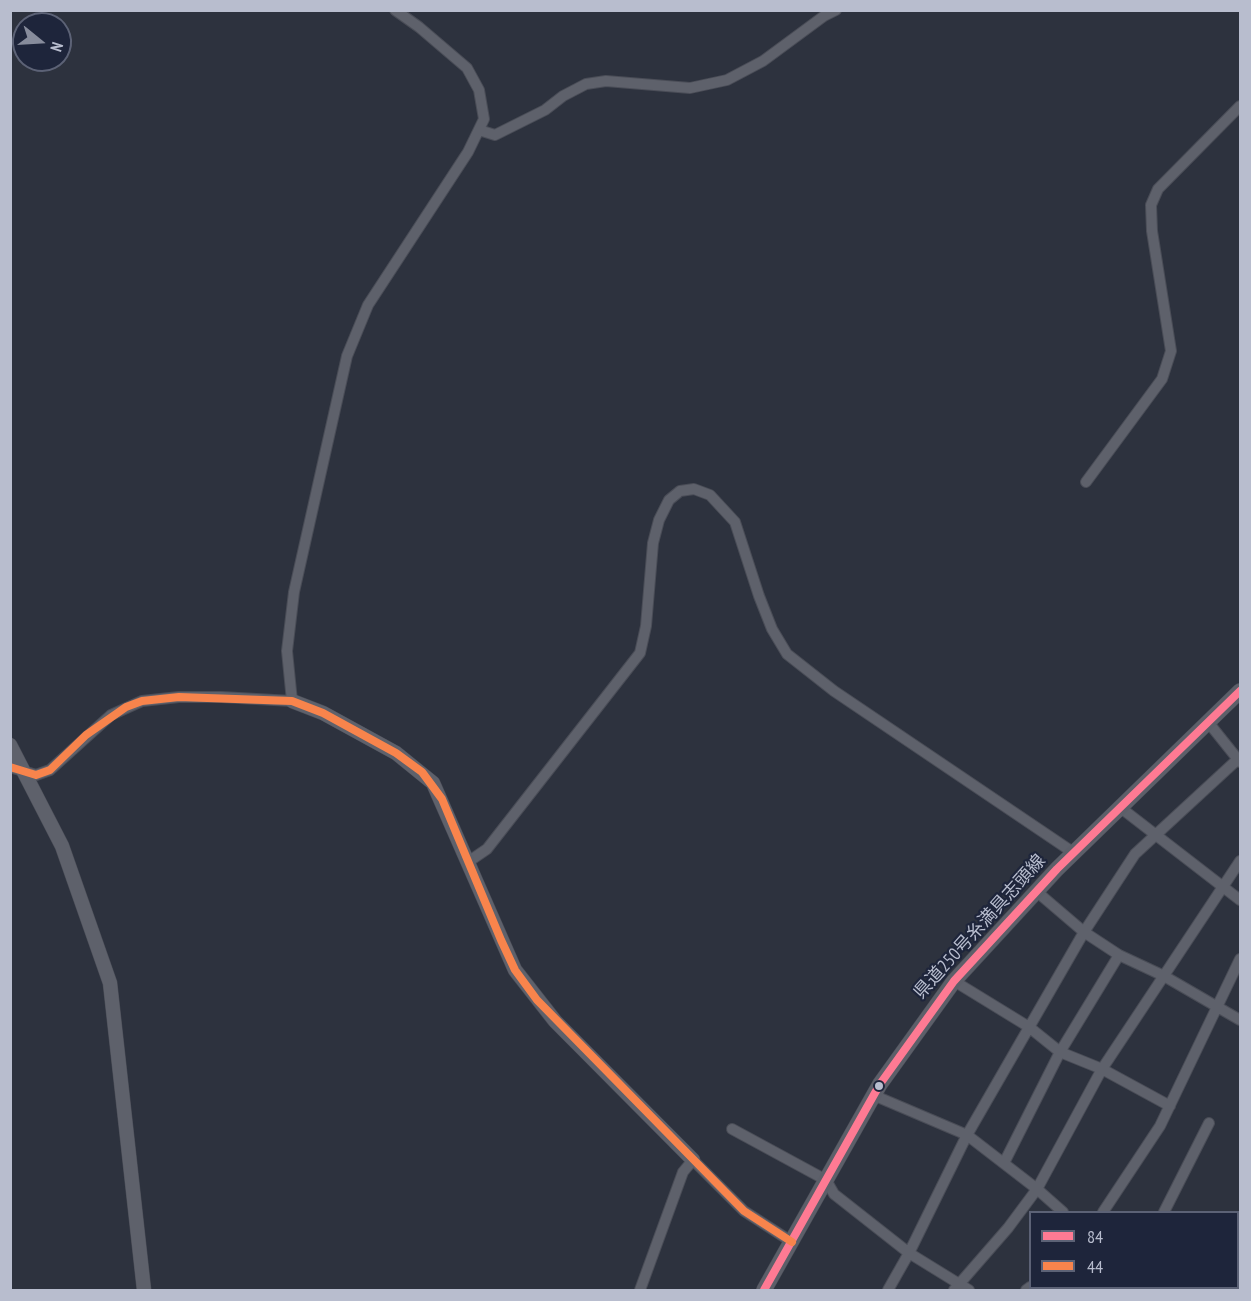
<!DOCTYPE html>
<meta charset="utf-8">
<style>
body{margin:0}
#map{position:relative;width:1251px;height:1301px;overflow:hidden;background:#2d323e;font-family:"PT Sans Narrow",sans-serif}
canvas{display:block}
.frame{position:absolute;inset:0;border:12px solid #b8bdce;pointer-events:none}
.legend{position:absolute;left:1029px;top:1211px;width:210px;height:78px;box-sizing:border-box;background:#1e253b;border:2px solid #5c6276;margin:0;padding:8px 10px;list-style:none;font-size:18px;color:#b8bdce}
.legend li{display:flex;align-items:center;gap:12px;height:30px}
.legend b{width:30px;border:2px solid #5c6276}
.north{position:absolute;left:12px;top:12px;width:60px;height:60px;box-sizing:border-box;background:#1e253b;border:2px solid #5c6276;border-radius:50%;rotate:108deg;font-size:16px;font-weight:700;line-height:24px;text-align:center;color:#b8bdce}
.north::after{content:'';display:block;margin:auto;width:21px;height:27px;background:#878c9c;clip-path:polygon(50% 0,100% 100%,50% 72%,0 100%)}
</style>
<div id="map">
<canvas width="1251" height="1301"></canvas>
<div class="frame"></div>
<ul class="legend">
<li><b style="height:8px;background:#fe7a93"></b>84</li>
<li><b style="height:8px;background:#f8844c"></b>44</li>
</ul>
<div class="north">N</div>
</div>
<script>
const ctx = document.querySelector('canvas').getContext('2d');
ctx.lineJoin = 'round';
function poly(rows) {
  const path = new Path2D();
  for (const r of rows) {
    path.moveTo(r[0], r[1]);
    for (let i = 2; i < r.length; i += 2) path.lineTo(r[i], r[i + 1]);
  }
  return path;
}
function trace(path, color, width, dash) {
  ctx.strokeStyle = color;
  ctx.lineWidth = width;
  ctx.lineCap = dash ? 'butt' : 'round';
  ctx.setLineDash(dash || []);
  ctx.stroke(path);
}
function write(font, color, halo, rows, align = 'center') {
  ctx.font = font + ' "PT Sans Narrow","Noto Sans JP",sans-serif';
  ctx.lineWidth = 4.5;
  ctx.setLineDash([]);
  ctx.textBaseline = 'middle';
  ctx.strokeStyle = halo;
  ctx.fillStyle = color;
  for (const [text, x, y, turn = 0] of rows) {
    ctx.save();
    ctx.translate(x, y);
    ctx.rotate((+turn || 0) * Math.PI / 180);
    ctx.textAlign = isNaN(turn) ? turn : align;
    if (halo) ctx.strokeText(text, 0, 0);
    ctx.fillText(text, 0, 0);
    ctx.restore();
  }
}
const minor = poly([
 [479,130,495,135,545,110,563,96,586,84,606,81,690,88,727,80,763,61,824,16,836,10],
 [1086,482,1162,379,1171,351,1152,231,1151,205,1158,189,1240,106],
 [1208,722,1240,762],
 [10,767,36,775,50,770,111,715,142,701,179,697,221,697,292,701,287,651,294,592,347,356,368,305,468,152,484,119,479,90,467,68,419,27,395,10],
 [1121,808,1240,900],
 [468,862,487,849,640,653,646,626,653,543,659,520,669,500,680,491,694,489,710,495,735,522,759,596,772,629,787,654,834,691,1074,853],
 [1036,891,1084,932,1119,955,1164,976,1240,1020],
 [954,981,1029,1027,1060,1052,1102,1069,1170,1106],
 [873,1095,967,1135,1037,1189,1063,1212],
 [732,1129,826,1180,834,1194,909,1253,969,1290],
 [1004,1163,1060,1052,1119,955],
 [1103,1212,1160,1126,1240,959],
 [1164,1212,1209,1123],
 [1238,1281,1240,1270],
 [1179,1288,1192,1290],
 [640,1290,683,1172,693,1160,744,1211,792,1242],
 [888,1290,909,1253,967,1135,1084,932,1135,854,1238,759],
 [954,1290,1008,1228,1037,1189,1102,1069,1240,861],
 [1026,1290,1030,1287],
 [1129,1290,1130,1288]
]);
const tertiary = poly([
 [292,701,323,713,396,753,433,783,515,970,555,1021,693,1160],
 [10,745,62,846,110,983,144,1290]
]);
const secondary = poly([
 [764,1290,880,1084,954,981,1057,869,1240,691]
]);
trace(minor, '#4a4d57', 12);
trace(tertiary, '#4a4d57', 15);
trace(secondary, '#4a4d57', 16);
trace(minor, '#5e616b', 10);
trace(tertiary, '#5e616b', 14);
trace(secondary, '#5c5f69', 15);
trace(poly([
 [764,1290,880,1084,954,981,1057,869,1240,691]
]), '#fe7a93', 8);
trace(poly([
 [10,767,36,775,50,770,86,735,126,707,142,701,179,697,292,701,323,713,396,753,422,772,442,799,501,940,515,970,537,1000,744,1211,792,1242]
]), '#f8844c', 8);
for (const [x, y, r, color] of [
 [879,1086,5,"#b8bdce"]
]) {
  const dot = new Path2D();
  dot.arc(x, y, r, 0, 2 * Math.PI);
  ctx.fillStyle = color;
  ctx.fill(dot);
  trace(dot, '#1e253b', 2);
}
write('18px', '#b8bdce', '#1e253b', [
 ["県道250号糸満具志頭線",980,927,-48]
]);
</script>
